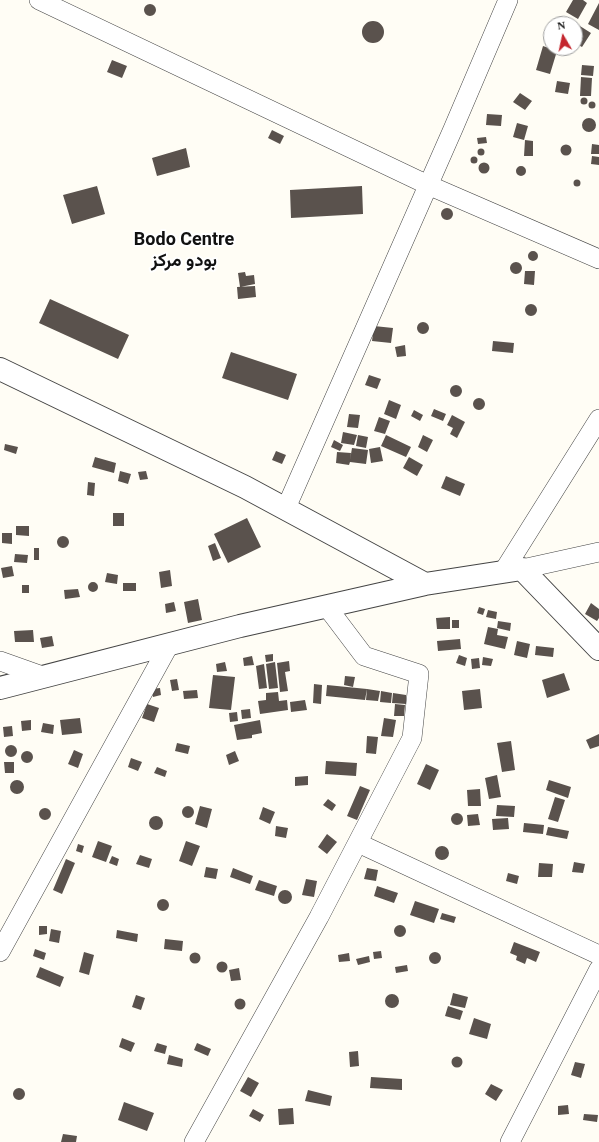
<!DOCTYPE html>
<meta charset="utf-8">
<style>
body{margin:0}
#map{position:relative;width:599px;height:1142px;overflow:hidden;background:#fffdf5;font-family:Georgia,serif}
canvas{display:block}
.north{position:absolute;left:543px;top:16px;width:40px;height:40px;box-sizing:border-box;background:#fff;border:1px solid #a0a0a0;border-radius:50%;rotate:351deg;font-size:11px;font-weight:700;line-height:16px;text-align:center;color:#111}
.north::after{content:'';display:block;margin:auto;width:14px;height:18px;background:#c4262e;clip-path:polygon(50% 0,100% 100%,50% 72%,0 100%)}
</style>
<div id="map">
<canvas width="599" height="1142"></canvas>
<div class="north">N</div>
</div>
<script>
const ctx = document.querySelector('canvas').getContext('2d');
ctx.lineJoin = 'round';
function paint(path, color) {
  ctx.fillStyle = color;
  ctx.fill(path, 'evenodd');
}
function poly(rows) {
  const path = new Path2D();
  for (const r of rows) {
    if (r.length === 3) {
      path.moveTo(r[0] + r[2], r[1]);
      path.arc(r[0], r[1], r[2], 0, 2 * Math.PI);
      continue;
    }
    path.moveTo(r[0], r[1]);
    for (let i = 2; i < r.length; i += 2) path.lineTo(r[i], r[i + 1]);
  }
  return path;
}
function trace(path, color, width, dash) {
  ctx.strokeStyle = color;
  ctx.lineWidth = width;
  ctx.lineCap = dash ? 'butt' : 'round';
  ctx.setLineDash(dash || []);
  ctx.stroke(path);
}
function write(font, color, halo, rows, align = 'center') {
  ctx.font = font + ' Georgia,Vazirmatn,serif';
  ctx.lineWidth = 4;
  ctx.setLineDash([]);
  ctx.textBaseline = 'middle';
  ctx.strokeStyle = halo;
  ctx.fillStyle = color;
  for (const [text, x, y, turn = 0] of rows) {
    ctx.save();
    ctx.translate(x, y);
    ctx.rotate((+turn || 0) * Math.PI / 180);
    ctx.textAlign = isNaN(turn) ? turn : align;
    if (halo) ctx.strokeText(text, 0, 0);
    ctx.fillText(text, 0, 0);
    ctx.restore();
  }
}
paint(poly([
 [573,0,583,0,587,3,578,19,566,12],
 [599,3,599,30,588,24],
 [150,10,6],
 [373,32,11],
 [572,21,591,33,582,47,575,43,575,24,570,24],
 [543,46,557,51,550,74,536,70],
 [112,60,127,66,122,78,107,72],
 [582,65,594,66,593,76,581,75],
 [581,77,592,78,591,96,580,96],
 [557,81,570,83,568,94,555,92],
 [520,93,532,101,525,110,513,102],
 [584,101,3.5],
 [592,105,3.5],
 [487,114,502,115,501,126,486,125],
 [589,125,7],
 [517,123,528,126,524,140,513,137],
 [272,130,284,136,280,144,268,138],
 [486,137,487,143,478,144,477,138],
 [525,140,533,141,533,156,524,156],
 [592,144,599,145,599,154,591,154],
 [566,150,5.5],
 [186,148,190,167,157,176,152,158],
 [481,152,3.5],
 [592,156,599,157,599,165,591,164],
 [474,160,3.5],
 [484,168,5.5],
 [521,171,5],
 [577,183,3.5],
 [97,186,105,214,72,224,63,195],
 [362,186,363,214,291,218,290,190],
 [447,214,6],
 [533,256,5],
 [516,268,6],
 [525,271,535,271,534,285,524,284],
 [245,272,246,276,254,275,255,284,240,287,238,273],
 [255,286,256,297,238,299,237,287],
 [50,299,129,335,118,359,39,323],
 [531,310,6],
 [423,328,6],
 [374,326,393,328,391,343,372,341],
 [493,341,514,343,513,353,492,351],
 [405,345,406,356,397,357,395,347],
 [231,352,297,374,288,400,222,378],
 [369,375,381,379,377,389,365,385],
 [456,391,6],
 [479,404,6],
 [389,400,401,405,396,419,384,414],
 [434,409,446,414,443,421,431,416],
 [414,410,423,415,420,421,411,416],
 [349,414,360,415,358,428,347,427],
 [452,415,465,422,457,438,450,434,453,428,447,425],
 [379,417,390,421,385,434,374,431],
 [343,432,357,435,354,445,341,443],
 [358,435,368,437,366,448,356,446],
 [386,435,411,447,406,457,381,446],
 [423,435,433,440,427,452,418,447],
 [334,440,343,445,340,451,331,447],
 [5,444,18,447,16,454,4,450],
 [380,447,383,461,371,463,369,449],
 [352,448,368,450,366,464,350,462,349,465,336,463,337,452,351,453,350,460],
 [276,451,286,455,282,464,272,460],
 [95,457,116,463,114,473,92,467],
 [409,457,423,465,417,476,403,468],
 [120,471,131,474,128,484,118,481],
 [146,471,148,479,140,480,138,472],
 [446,476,465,484,460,496,441,488],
 [88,482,95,483,94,496,87,495],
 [113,513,124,513,124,526,113,526],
 [247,518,261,547,228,563,214,534],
 [16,526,29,526,29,536,16,535],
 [2,533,12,533,12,544,2,543],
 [63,542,6],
 [215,543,221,558,213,561,208,546],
 [34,548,39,548,39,560,34,560],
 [15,554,28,555,27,563,14,562],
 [12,566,14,576,3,578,1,568],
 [170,570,172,586,161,588,159,572],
 [107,573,118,575,117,584,105,582],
 [93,587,5],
 [123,583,136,583,136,591,123,591],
 [22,585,29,585,29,593,22,593],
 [78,589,80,597,65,599,64,590],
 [198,599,202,620,188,623,184,602],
 [174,602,176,611,166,613,165,604],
 [591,603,599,609,599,618,597,621,585,614],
 [479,607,485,609,483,615,477,613],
 [488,610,497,612,496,619,486,617],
 [450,617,450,629,437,629,436,618],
 [452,620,459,620,459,628,452,628],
 [498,621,511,623,510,631,497,628],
 [488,627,498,629,497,635,508,637,505,649,484,644],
 [33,630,34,642,15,642,14,631],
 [52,636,54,646,42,648,40,638],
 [460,639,461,649,438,651,437,641],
 [517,641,530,644,527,658,514,655],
 [536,646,554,648,553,657,535,655],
 [273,654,273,661,266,662,265,655],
 [459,655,467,658,465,666,456,663],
 [252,656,254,665,244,666,243,658],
 [483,657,493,659,491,666,482,665],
 [479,658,480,668,472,669,471,659],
 [289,661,290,671,285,672,288,691,280,692,277,663],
 [225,662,227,671,217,672,216,664],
 [275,662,278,688,269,689,266,664],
 [264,664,267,688,259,689,256,666],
 [564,673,570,690,547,698,542,680],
 [213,675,235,677,231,710,209,708],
 [345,676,355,677,353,687,344,685],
 [177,679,179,690,172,691,170,680],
 [314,684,322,685,321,704,313,703],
 [327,685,367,689,365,700,326,696],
 [160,688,161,695,153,697,151,689],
 [367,689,380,691,378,701,366,700],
 [480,689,482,708,464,710,462,691],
 [197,690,198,698,184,699,183,691],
 [381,691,392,693,391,703,380,702],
 [278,692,279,701,287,700,288,710,260,714,258,701,266,700,266,693],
 [393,693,406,695,406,704,392,703],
 [305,700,307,710,291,712,290,702],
 [147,704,159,708,154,722,142,718],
 [395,704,405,705,404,716,394,716],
 [250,709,251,718,242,719,241,710],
 [237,712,238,721,230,722,229,713],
 [80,718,82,733,62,735,60,720],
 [384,718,396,720,393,737,381,736],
 [31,720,31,730,22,731,21,721],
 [260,720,262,733,252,735,252,738,237,740,234,725],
 [43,723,54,725,53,734,41,732],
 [12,726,13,736,4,737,3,727],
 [599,734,599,746,590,749,586,740],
 [367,736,378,737,376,754,366,753],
 [511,741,515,770,502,772,497,743],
 [177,743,190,746,188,754,175,751],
 [11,751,6],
 [74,750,83,754,78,768,68,764],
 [235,751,239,761,229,765,226,755],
 [27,757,6],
 [131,758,142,762,138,771,128,767],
 [326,761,357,763,356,776,325,774],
 [4,762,14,762,14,773,5,773],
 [426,764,439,770,430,790,417,784],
 [157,767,167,771,165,777,154,773],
 [497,775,501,797,489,799,485,778],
 [308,776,308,785,295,786,295,777],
 [549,780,571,787,568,798,546,790],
 [17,787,7],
 [360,786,370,790,357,820,347,816],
 [480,789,481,806,468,806,467,790],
 [555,797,565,800,558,822,548,819],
 [328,799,336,805,332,811,323,805],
 [497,805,515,806,514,817,496,816],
 [200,806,212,809,207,828,195,824],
 [188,812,6],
 [263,807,275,812,270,824,259,819],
 [45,814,6],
 [457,819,6],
 [478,814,480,825,468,826,467,815],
 [156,823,7],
 [508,818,509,829,493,830,492,819],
 [524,823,544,825,543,834,523,832],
 [276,826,288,828,286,838,275,836],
 [548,827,569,831,567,839,546,835],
 [327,834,337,842,327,854,318,847],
 [98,841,112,846,106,862,92,857],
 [186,841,200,846,192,866,179,861],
 [78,844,84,846,82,853,76,851],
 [442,853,7],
 [140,855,152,859,149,868,136,864],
 [112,856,119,859,117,866,109,863],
 [66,859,75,863,62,894,53,890],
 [574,862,585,864,583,873,572,872],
 [539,863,553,864,552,877,538,877],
 [206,867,218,869,216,879,204,877],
 [233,868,253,876,250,884,230,877],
 [367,868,378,870,376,881,364,879],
 [508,873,519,876,517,884,506,881],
 [306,879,317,881,314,897,302,895],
 [259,880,277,886,274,896,255,890],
 [377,886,398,893,394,903,374,896],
 [285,897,7],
 [163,905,6],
 [415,901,439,909,434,923,410,915],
 [442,913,456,917,454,923,440,919],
 [400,931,6],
 [39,926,47,926,47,934,39,935],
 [51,929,61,931,59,943,49,941],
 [117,930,138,934,137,942,116,938],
 [165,939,183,941,182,951,164,949],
 [514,942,540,952,536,962,527,958,525,964,516,960,517,956,510,953],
 [35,949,46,953,44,960,33,956],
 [381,951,382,958,374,959,373,952],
 [435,958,6],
 [84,952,94,955,89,975,79,972],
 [195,958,5.5],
 [349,953,350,961,339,962,338,955],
 [369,956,370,962,358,965,356,959],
 [222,967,5.5],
 [407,965,408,971,396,973,395,967],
 [40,967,64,977,60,987,36,977],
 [239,968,241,980,231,981,229,970],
 [453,993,468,997,465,1008,450,1005],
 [392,1001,7],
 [136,995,145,998,141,1010,132,1007],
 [240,1004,5.5],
 [448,1006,463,1011,460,1020,445,1016],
 [474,1018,491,1024,487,1039,469,1034],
 [122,1038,135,1043,131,1052,119,1047],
 [157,1043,167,1046,165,1054,154,1051],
 [197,1043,211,1049,208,1056,194,1050],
 [358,1051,359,1066,350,1067,349,1052],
 [169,1055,183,1059,182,1067,167,1064],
 [457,1062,5.5],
 [575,1062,585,1064,581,1078,571,1075],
 [248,1077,259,1083,251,1097,240,1091],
 [371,1077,402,1079,402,1090,370,1088],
 [491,1084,503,1090,496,1101,485,1094],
 [19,1094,6],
 [308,1090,332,1096,330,1106,305,1101],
 [124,1102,154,1113,147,1131,118,1120],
 [568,1105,569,1114,558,1115,558,1106],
 [293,1108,294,1124,279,1125,278,1109],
 [253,1109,264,1115,260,1122,249,1116],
 [584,1114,598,1115,597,1122,583,1120],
 [63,1134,77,1136,76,1142,61,1142]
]), '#5a524d');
const minor = poly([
 [39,0,428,185,599,259],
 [286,508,453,129,508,0],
 [522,569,599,552],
 [503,572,599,419],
 [0,661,45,677],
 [358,843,599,955],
 [0,952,169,645],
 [194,1142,319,917,412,738,419,674,364,656,327,607],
 [510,1142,599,969]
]);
const tertiary = poly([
 [0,369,245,487,425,584],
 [0,688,240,626,425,584,522,569,599,649]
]);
trace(minor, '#444', 20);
trace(tertiary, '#444', 24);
trace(minor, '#fff', 19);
trace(tertiary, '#fff', 22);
write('bold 18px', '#111', '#fff', [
 ["Bodo Centre",184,242],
 ["بودو مركز",184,263]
]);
</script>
